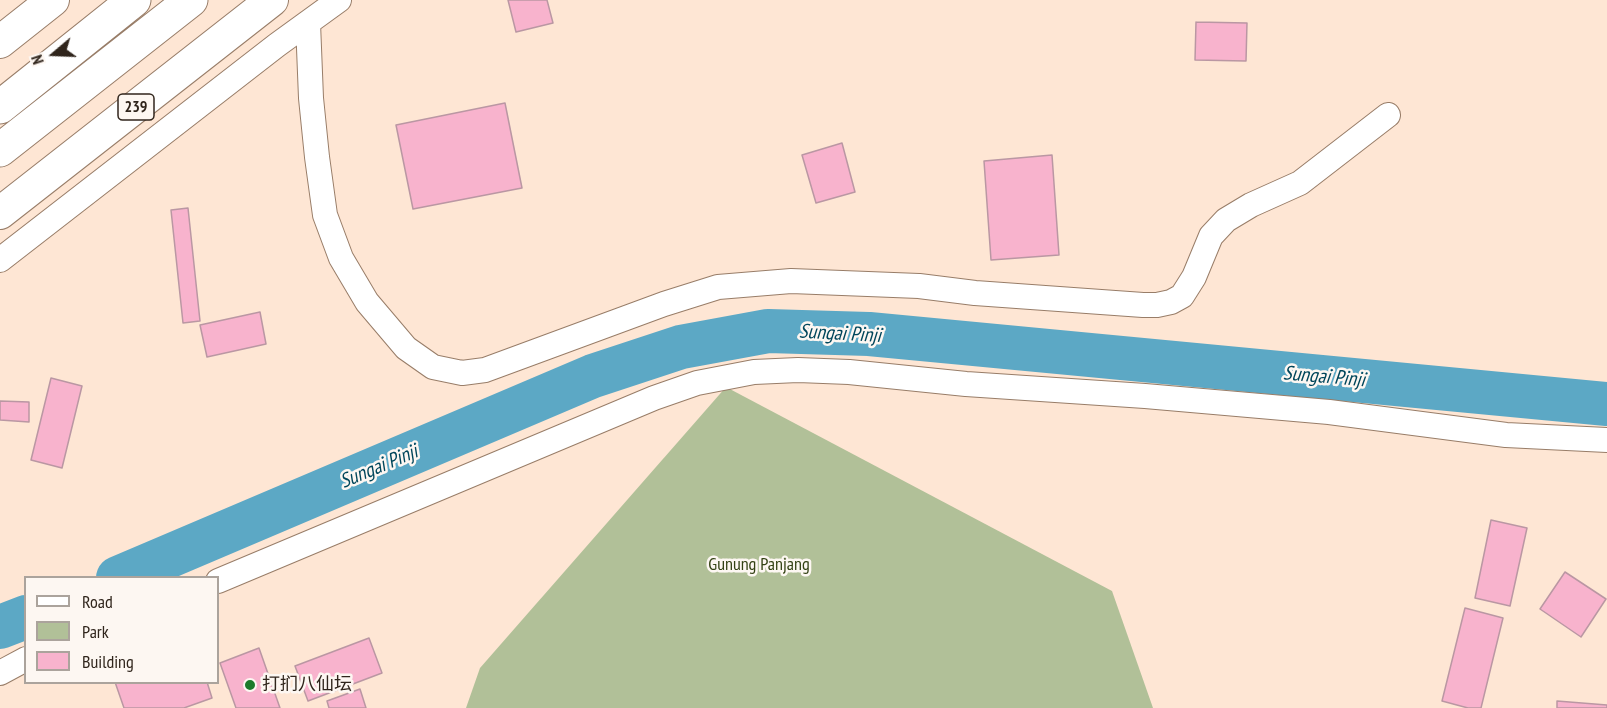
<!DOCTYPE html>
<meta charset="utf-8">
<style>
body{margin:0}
#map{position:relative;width:1607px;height:708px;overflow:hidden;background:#fee6d4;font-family:"PT Sans Narrow",sans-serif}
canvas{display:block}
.legend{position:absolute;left:24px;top:576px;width:195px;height:108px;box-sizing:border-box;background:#fdf7f2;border:2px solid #aba39c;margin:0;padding:8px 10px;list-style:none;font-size:18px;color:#30251c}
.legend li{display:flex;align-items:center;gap:12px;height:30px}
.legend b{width:30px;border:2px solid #aba39c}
.north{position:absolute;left:24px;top:24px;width:60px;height:60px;-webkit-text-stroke:4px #fdf7f2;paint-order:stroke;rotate:251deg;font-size:16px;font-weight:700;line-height:24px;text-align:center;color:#30251c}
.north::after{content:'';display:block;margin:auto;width:21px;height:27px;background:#30251c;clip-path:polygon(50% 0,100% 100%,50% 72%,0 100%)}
</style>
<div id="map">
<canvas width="1607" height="708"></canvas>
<ul class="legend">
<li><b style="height:8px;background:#fff"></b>Road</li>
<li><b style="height:16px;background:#b1c098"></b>Park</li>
<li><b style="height:16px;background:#f8b3cd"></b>Building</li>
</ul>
<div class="north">N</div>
</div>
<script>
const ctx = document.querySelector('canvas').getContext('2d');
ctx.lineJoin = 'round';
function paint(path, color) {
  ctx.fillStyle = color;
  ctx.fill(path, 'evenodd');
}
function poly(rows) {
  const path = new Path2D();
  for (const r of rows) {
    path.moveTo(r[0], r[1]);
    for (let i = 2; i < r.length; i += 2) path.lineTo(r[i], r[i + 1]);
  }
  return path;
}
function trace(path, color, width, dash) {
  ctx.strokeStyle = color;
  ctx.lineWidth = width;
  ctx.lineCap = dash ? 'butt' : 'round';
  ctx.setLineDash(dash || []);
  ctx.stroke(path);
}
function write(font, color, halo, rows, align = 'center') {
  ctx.font = font + ' "PT Sans Narrow","Noto Sans SC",sans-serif';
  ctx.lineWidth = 5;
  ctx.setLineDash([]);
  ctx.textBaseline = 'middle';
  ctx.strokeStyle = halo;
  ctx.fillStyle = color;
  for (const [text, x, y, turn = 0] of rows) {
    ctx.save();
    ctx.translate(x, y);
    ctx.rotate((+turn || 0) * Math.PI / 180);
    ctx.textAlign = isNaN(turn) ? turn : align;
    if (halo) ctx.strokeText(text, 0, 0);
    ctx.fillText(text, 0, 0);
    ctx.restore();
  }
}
paint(poly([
 [726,387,1112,591,1153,708,466,708,480,668]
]), '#b1c098');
trace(poly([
 [118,578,593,376,681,347,768,331,869,334,1607,404],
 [0,627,26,617]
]), '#5ca8c5', 44);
const building = poly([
 [508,0,547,0,553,23,516,32,508,0],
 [1196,22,1247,23,1246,61,1195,60,1196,22],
 [505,103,522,188,413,209,396,125,505,103],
 [842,143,855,192,816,203,802,155,842,143],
 [1052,155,1059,255,991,260,984,161,1052,155],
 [188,208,200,321,183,323,171,210,188,208],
 [260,312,266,344,207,357,200,325,260,312],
 [51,378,82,386,62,468,31,460,51,378],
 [0,401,29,402,29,422,0,420,0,401],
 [1491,520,1527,528,1510,606,1475,598,1491,520],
 [1565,572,1606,599,1581,637,1540,609,1565,572],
 [1465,608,1503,618,1481,708,1468,708,1442,701,1465,608],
 [369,638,382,673,308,701,295,666,369,638],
 [259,648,280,708,236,708,220,663,259,648],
 [115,682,207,682,212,698,184,708,124,708,115,682],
 [360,689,366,708,329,708,327,701,360,689],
 [1557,701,1607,705,1607,708,1557,708,1557,701]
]);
paint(building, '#f8b3cd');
trace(building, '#ba97a3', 1.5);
const minor = poly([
 [308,23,311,98,317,157,325,215,341,258,367,302,406,348,433,367,462,373,485,370,664,304,718,287,791,281,919,286,975,293,1143,305,1157,305,1171,302,1182,296,1194,277,1211,236,1226,220,1251,205,1300,183,1388,115],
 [0,260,277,45,339,0],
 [218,581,654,398,697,383,754,372,798,370,849,372,966,384,1145,396,1329,412,1506,435,1607,440],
 [0,673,26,659]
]);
const major = poly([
 [0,42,53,0],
 [0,213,272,0]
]);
const highway = poly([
 [0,107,134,0],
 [0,150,191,0]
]);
trace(minor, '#987d68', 26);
trace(major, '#987d68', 34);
trace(highway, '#987d68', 35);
trace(minor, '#fff', 24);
trace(major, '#fff', 32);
trace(highway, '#fff', 33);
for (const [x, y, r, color] of [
 [250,685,6,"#1d7a2b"]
]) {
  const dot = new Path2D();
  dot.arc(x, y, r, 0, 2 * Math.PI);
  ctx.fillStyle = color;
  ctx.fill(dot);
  trace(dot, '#fdf7f2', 2);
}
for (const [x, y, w] of [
 [136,107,36]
]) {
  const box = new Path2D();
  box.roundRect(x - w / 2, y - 13, w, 26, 4.5);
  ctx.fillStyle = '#fdf7f2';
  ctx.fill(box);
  trace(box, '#30251c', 1.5);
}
write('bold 16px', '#30251c', null, [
 ["239",136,107]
]);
write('18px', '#324012', '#fdf7f2', [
 ["Gunung Panjang",759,565]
]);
write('18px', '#30251c', '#fdf7f2', [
 ["打扪八仙坛",262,685]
], 'left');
write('italic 20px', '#00465b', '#fdf7f2', [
 ["Sungai Pinji",840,334,3],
 ["Sungai Pinji",1324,377,5],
 ["Sungai Pinji",379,467,-23]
]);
</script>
